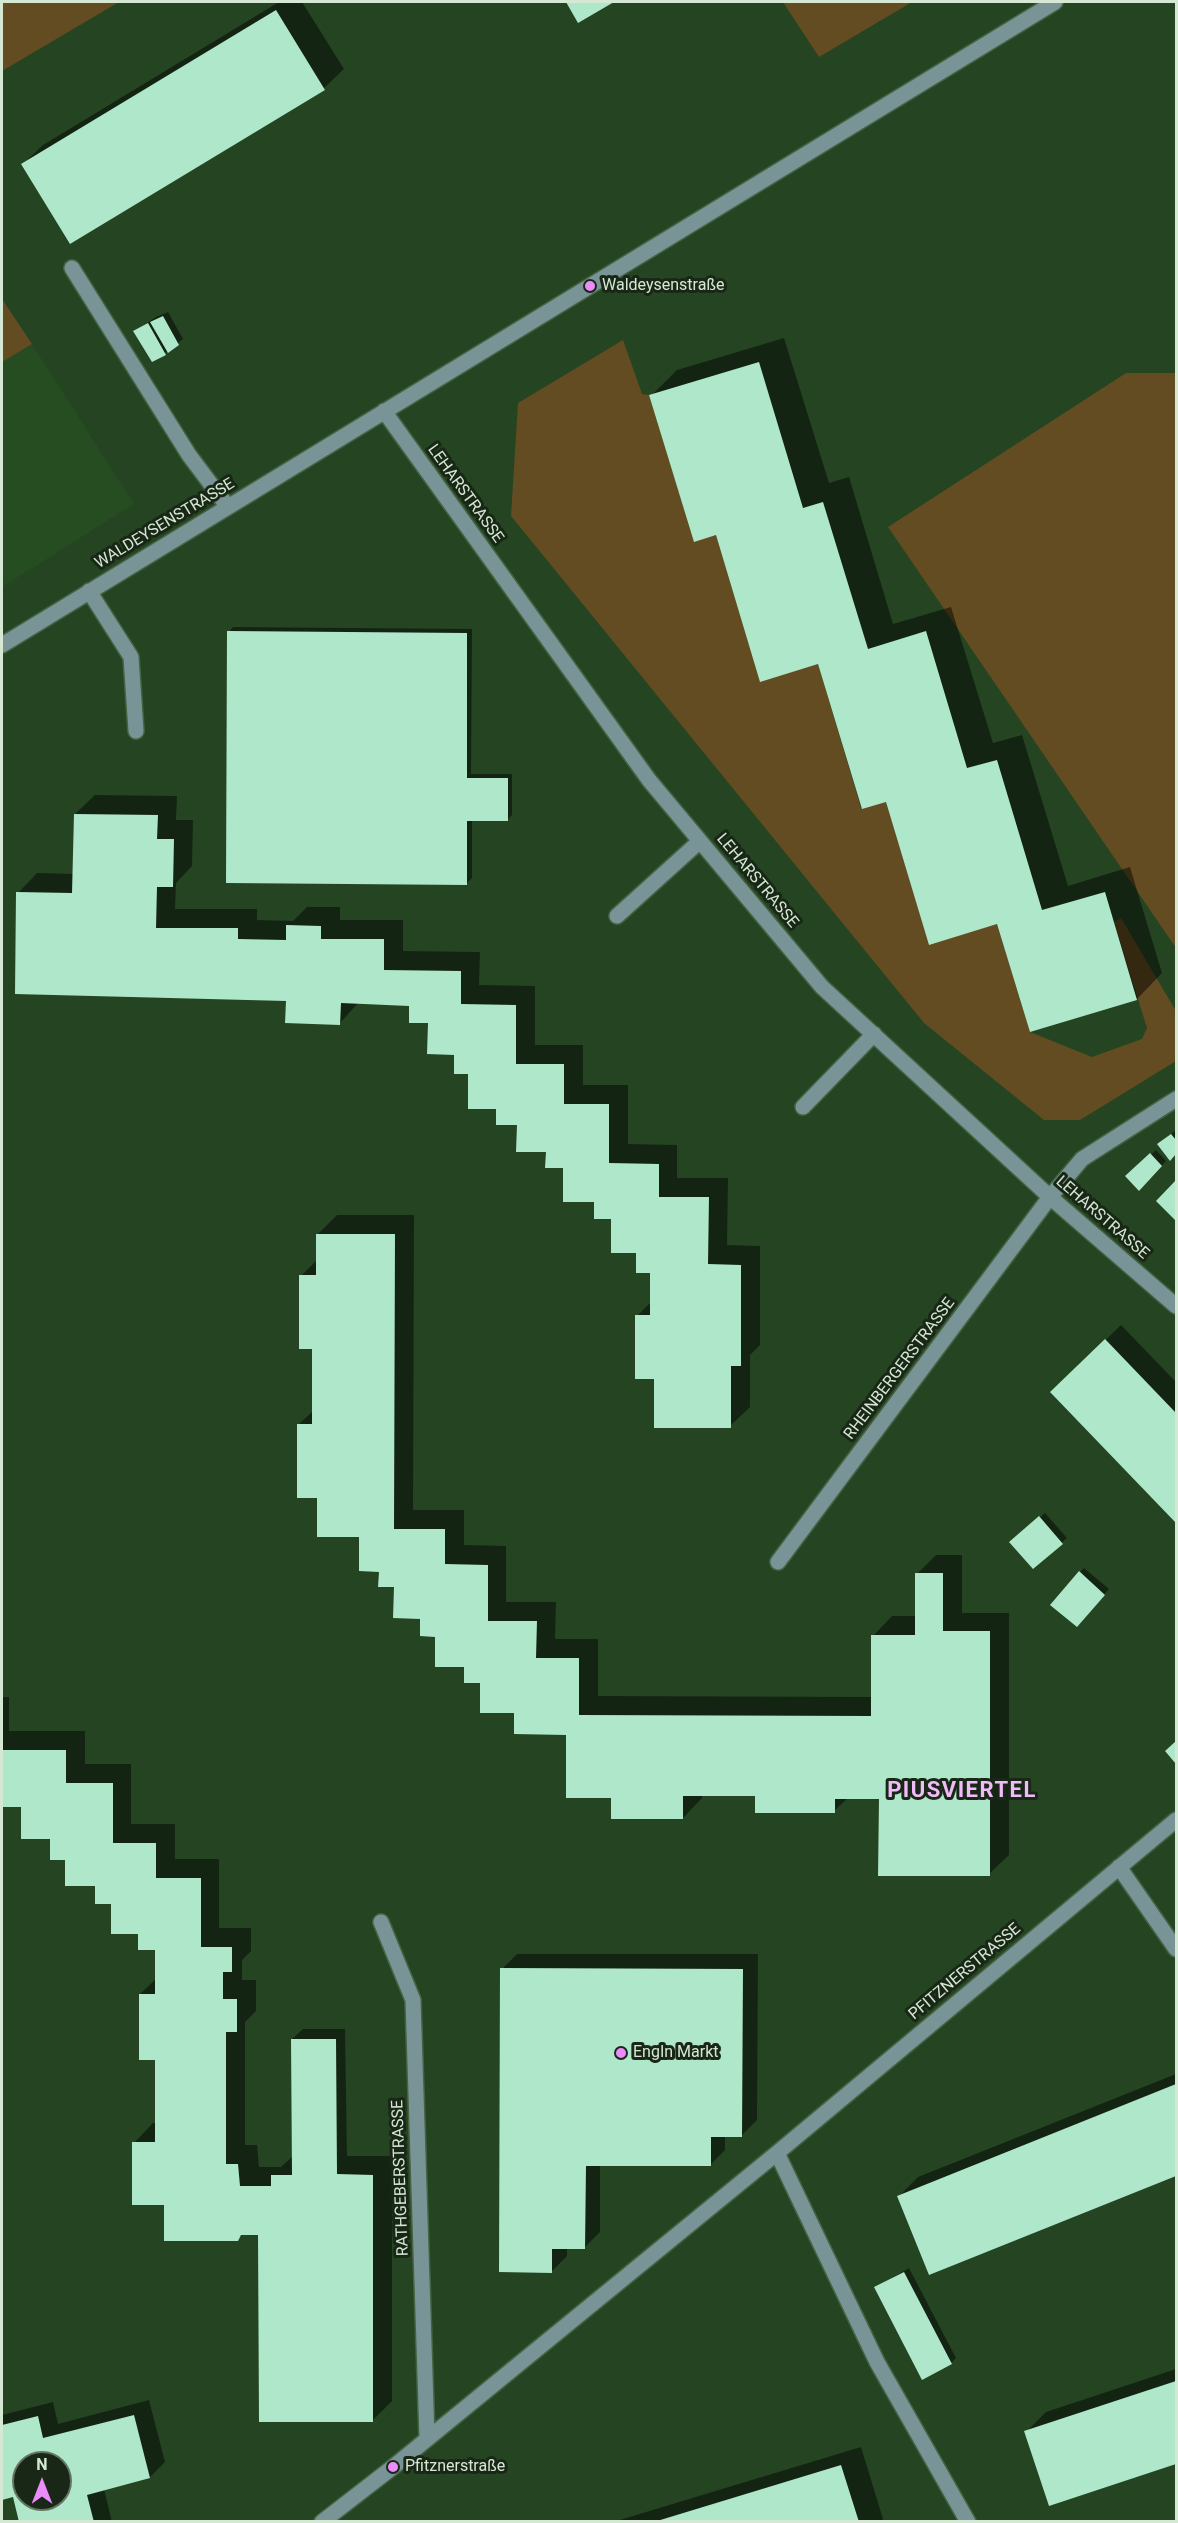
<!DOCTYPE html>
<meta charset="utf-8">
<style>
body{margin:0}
#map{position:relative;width:1178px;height:2523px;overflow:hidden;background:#254522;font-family:Roboto,sans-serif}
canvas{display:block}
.frame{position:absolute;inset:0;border:3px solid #d5e8d3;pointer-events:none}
.north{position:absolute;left:12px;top:2451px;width:60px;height:60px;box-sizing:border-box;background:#192717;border:2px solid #647462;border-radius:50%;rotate:0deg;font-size:16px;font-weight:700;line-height:24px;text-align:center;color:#d5e8d3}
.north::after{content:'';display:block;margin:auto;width:21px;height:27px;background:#ec8cfb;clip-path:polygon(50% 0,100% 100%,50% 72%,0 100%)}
</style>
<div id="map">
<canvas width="1178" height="2523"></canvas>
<div class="frame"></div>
<div class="north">N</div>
</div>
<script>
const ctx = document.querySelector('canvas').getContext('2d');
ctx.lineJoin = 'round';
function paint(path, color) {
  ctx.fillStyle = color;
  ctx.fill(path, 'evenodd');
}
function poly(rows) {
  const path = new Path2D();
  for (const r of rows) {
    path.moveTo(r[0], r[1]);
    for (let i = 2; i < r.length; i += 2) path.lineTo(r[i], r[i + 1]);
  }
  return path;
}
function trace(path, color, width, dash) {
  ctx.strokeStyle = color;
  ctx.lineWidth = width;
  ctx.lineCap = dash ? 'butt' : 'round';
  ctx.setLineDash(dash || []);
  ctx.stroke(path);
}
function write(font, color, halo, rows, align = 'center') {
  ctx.font = font + ' Roboto,sans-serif';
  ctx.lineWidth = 6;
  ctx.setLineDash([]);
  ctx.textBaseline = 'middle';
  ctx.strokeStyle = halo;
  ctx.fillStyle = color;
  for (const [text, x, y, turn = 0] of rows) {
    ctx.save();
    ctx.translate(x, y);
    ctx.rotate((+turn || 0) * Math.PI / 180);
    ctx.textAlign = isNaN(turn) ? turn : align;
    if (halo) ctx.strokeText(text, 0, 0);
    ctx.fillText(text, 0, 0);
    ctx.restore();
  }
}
paint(poly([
 [32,344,134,504,2,587,2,362]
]), '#264c22');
paint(poly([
 [2,2,119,2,2,71],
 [783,2,912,2,819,57],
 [2,299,32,344,2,362],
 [623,340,642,394,649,395,694,541,716,535,760,681,818,664,861,808,886,802,929,944,997,924,1030,1032,1092,1057,1142,1039,1147,1028,1114,922,1121,918,1176,1011,1176,1061,1080,1120,1044,1120,924,1023,511,516,518,403],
 [1126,373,1176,373,1176,948,888,527]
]), '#634c21');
paint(poly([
 [279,2,302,2,344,69,324,88,71,242,23,164,43,145],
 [567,2,611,2,579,21],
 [168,312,183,339,165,353,135,331,156,317],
 [784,338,829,483,849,477,893,624,951,607,993,743,1022,735,1068,886,1130,867,1162,973,1137,999,1031,1031,998,922,887,800,819,662,717,533,651,396,677,370],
 [233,627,472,629,471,774,512,774,512,815,507,820,472,820,472,878,467,883,229,632],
 [95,795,177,796,176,820,193,820,192,866,176,883,175,909,257,909,257,920,293,921,307,907,340,907,340,920,403,920,403,951,480,952,479,985,535,986,535,1045,583,1045,583,1085,628,1085,628,1144,677,1145,677,1178,728,1178,727,1245,760,1246,760,1345,750,1355,750,1407,730,1426,655,1377,637,1316,652,1301,652,1272,613,1218,547,1150,498,1108,429,1022,411,1004,359,1002,340,1023,287,999,18,893,37,873,74,874,75,814],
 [1176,1130,1176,1152,1170,1159,1164,1140],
 [1156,1150,1166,1161,1139,1189,1127,1176],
 [1176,1182,1176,1219,1158,1201],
 [337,1215,414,1215,413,1510,464,1510,464,1545,506,1546,506,1602,556,1602,555,1639,598,1639,598,1696,873,1697,873,1636,892,1616,917,1616,917,1574,936,1555,962,1555,962,1613,1009,1613,1009,1855,989,1874,880,1798,848,1798,834,1811,757,1794,702,1794,702,1798,683,1818,613,1796,568,1734,515,1711,482,1682,437,1636,380,1571,360,1535,318,1496,298,1425,314,1410,314,1347,301,1276,317,1260,317,1235],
 [1121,1325,1176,1382,1176,1520,1052,1392],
 [1045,1513,1067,1538,1033,1567,1016,1537],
 [1084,1568,1109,1589,1081,1621,1080,1572],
 [2,1697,9,1697,9,1731,85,1731,85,1764,131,1764,131,1824,175,1824,175,1859,219,1859,219,1928,251,1928,251,1951,242,1960,242,1980,256,1980,256,2011,245,2022,245,2145,257,2145,259,2167,281,2167,293,2156,292,2039,303,2029,345,2029,347,2156,392,2156,392,2401,372,2421,260,2234,243,2234,237,2239,165,2203,134,2143,153,2123,157,2123,157,2059,140,1994,157,1978,157,1949,97,1885,66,1858,22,1805,2,1788],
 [517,1954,758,1954,757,2120,742,2135,725,2135,725,2150,710,2165,600,2164,600,2232,584,2248,567,2248,567,2256,552,2271,502,1969],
 [1176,2074,1176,2174,930,2273,899,2196,918,2177],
 [909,2268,956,2358,951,2363,876,2287],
 [1176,2369,1176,2462,1050,2504,1026,2432,1046,2412],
 [149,2400,165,2462,150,2477,104,2489,112,2522,21,2522,14,2495,2,2498,2,2415,53,2402,58,2424],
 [24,2463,60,2463,60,2499,24,2499],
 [861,2447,883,2519,880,2522,613,2522]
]), '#0007');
paint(poly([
 [566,2,614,2,578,23],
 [276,10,325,90,70,244,21,164],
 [163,316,179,345,168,353,150,322],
 [148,323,166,355,152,362,133,331],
 [759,362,803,508,823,502,868,649,926,631,967,768,997,760,1042,910,1105,892,1137,1000,1030,1032,997,924,929,945,886,802,862,809,818,664,760,682,716,535,694,542,649,395],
 [227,631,467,633,467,778,508,778,508,821,467,821,467,885,226,883],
 [74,814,158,815,157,839,174,839,173,887,157,887,156,928,238,928,238,939,286,940,286,925,321,926,321,939,384,939,384,970,461,971,461,1004,516,1005,516,1064,564,1064,564,1104,609,1104,609,1163,659,1164,659,1197,709,1197,708,1264,741,1265,741,1366,731,1366,731,1428,654,1428,654,1379,635,1379,635,1315,650,1315,650,1273,636,1273,636,1253,611,1253,611,1219,594,1219,594,1202,563,1202,563,1168,545,1168,546,1152,516,1152,517,1125,496,1125,496,1109,468,1109,468,1074,454,1074,454,1055,427,1054,428,1023,409,1023,409,1006,341,1003,340,1025,285,1023,286,1001,15,994,16,892,72,893],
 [1171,1134,1176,1140,1176,1154,1170,1161,1157,1144],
 [1150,1153,1162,1166,1139,1191,1125,1176],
 [1176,1180,1176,1221,1156,1201],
 [316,1234,395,1234,394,1529,445,1529,445,1564,488,1565,488,1621,537,1621,536,1658,579,1658,579,1715,871,1716,871,1635,915,1635,915,1573,943,1573,943,1631,990,1631,990,1876,878,1876,879,1799,835,1799,835,1813,755,1813,755,1796,683,1796,683,1819,611,1819,611,1798,566,1798,566,1735,514,1734,514,1713,480,1713,480,1683,464,1683,464,1667,435,1667,435,1637,420,1636,420,1619,393,1618,394,1587,378,1587,379,1572,359,1571,359,1537,317,1537,317,1498,297,1498,297,1424,312,1424,312,1349,299,1349,299,1275,316,1275],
 [1105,1339,1176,1413,1176,1523,1050,1392],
 [1039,1516,1063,1544,1033,1569,1009,1542],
 [1079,1571,1105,1595,1077,1627,1050,1605],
 [1176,1741,1176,1764,1165,1751],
 [2,1750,66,1750,66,1783,113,1783,113,1843,156,1843,156,1878,201,1878,201,1947,232,1947,232,1972,223,1972,223,1999,237,1999,237,2032,226,2032,226,2164,238,2164,240,2186,271,2186,271,2175,292,2175,291,2039,336,2039,337,2174,373,2175,373,2422,259,2422,258,2235,241,2235,238,2241,164,2241,164,2205,132,2205,132,2142,155,2142,155,2060,139,2060,139,1994,155,1994,155,1950,138,1950,138,1934,111,1934,111,1904,95,1904,95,1886,65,1886,65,1860,50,1860,50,1839,21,1839,21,1807,2,1807],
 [500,1968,743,1969,742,2137,711,2137,711,2166,586,2166,585,2249,552,2249,552,2273,499,2272],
 [1176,2084,1176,2176,929,2275,897,2196],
 [904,2272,952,2364,922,2380,874,2287],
 [1176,2381,1176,2464,1049,2506,1024,2431],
 [134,2415,150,2478,87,2495,94,2522,19,2522,13,2497,2,2500,2,2425,38,2416,43,2438],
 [24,2463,60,2463,60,2499,24,2499],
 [841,2465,859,2522,657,2522,657,2521]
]), '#afe7ca');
const minor = poly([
 [72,268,189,455,228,507],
 [384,411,649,780,822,987,1050,1197,1176,1306],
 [89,591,131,657,136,731],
 [2,645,1055,2],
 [617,916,700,841],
 [803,1107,874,1034],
 [778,1562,1050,1197,1082,1159,1176,1099],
 [1119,1867,1176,1949],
 [381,1922,413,2000,427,2438],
 [777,2153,877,2362,968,2522],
 [322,2522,393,2467,777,2153,1176,1820]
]);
trace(minor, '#456242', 18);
trace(minor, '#789497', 15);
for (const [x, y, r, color] of [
 [590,286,6,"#ec8cfb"],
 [621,2053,6,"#ec8cfb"],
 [393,2467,6,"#ec8cfb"]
]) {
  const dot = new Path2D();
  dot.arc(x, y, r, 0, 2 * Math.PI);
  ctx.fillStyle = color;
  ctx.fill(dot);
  trace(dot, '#192717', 2);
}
write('16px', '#d5e8d3', '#192717', [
 ["Waldeysenstraße",602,286],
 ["EngIn Markt",633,2053],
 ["Pfitznerstraße",405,2467]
], 'left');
write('16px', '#d5e8d3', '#192717', [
 ["LEHARSTRASSE",465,494,54],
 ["WALDEYSENSTRASSE",165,524,-31],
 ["LEHARSTRASSE",757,881,50],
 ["LEHARSTRASSE",1102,1218,41],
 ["RHEINBERGERSTRASSE",900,1369,-53],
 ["PFITZNERSTRASSE",965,1972,-40],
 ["RATHGEBERSTRASSE",401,2178,-92]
]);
ctx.letterSpacing = '1.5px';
write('bold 22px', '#f0bbf8', '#192717', [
 ["PIUSVIERTEL",962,1791]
]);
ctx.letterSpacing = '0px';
</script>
